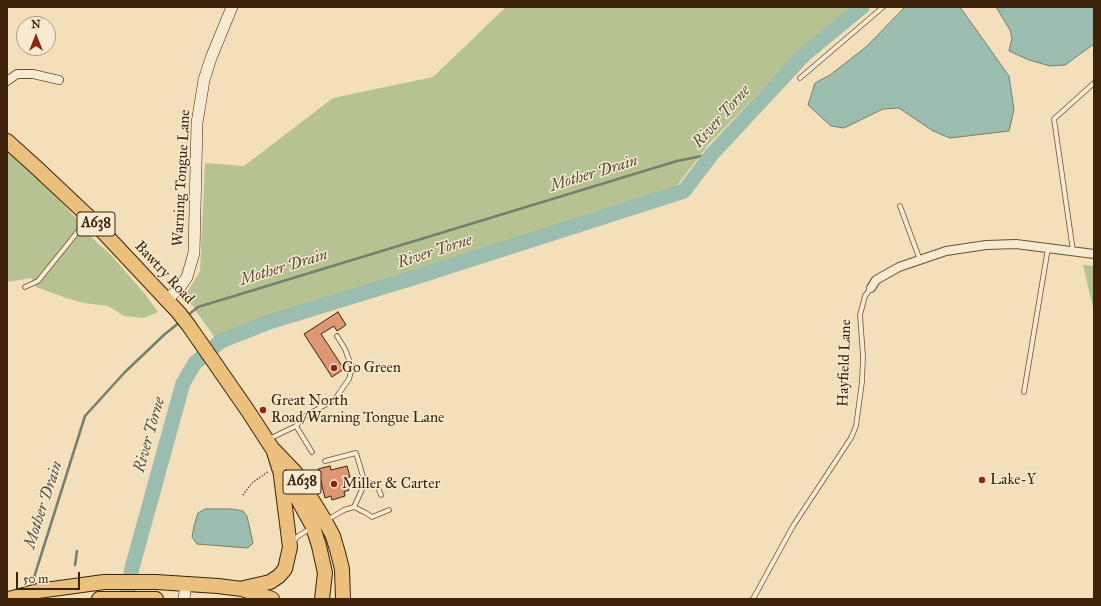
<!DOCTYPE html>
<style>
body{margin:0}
#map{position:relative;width:1101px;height:606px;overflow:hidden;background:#f3dfb9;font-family:"IM FELL Great Primer",serif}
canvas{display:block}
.frame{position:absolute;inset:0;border:8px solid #3d2108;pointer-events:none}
.north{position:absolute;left:16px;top:16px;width:40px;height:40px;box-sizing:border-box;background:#f7ead2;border:1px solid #ad9a81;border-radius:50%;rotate:0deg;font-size:11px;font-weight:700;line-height:16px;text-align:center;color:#3d2108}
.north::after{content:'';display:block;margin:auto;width:14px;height:18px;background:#8f2418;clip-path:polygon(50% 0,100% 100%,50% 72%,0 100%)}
.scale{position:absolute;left:16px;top:572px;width:64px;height:18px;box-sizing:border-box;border:2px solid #3d2108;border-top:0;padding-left:5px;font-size:12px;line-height:14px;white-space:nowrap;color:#3d2108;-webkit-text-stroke:3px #f7ead2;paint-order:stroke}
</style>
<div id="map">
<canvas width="1101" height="606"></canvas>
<div class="frame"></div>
<div class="north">N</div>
<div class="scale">50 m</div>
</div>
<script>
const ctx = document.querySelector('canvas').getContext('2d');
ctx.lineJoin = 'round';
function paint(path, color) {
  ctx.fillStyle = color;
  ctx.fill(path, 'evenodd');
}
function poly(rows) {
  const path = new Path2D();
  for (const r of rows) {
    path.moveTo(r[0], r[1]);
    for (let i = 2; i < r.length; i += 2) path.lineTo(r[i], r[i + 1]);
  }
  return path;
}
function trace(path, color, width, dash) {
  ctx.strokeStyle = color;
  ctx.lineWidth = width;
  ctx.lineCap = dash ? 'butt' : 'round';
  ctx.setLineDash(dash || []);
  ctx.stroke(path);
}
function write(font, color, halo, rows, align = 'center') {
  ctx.font = font + ' "IM FELL Great Primer",serif';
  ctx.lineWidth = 3;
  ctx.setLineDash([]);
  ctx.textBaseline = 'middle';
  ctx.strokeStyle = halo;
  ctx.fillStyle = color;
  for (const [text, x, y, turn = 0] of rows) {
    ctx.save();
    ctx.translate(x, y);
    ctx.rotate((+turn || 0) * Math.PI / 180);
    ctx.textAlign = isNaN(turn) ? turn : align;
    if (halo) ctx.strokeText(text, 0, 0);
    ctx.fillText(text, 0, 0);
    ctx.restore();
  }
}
paint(poly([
 [506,7,851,7,801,49,708,145,676,187,251,322,216,339,185,296,200,271,205,163,244,166,333,98,433,77],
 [7,151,37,177,78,220,79,225,85,234,89,235,110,254,145,294,158,312,144,318,124,316,108,306,84,303,66,298,36,287,31,278,7,282],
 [1083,265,1094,266,1094,312]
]), '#b7c292');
const water = poly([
 [905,7,960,7,1009,76,1014,110,1009,131,950,138,933,131,899,108,883,109,844,128,831,126,808,105,815,83,830,75,866,47,905,7],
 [996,7,1094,7,1094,44,1065,65,1050,66,1029,60,1009,51,1012,38,1010,30,996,7],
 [205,509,232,509,243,511,247,516,253,543,248,548,197,544,192,537,194,526,198,513,205,509]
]);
paint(water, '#9bbdb0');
trace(water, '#757f6d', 1);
trace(poly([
 [187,316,198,307,677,161,712,154],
 [75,565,77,551],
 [31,587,85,416,125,372,165,334,180,322]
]), '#757f6d', 2.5);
trace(poly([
 [126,599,132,568,183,383,195,363,221,341,269,322,416,277,684,191,712,154,805,54,862,7]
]), '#9bbdb0', 15);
const building = poly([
 [338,312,346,325,337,331,334,326,321,334,344,369,332,377,304,334,338,312],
 [330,466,331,470,347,466,350,477,346,478,349,490,344,492,345,496,332,500,331,496,325,498,318,469,330,466]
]);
paint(building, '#dd9772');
trace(building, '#3d2108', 1);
const lane = poly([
 [800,78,883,7],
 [900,206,920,260],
 [1073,251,1054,119,1094,83],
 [25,287,38,281,88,219],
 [1024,392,1048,248],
 [296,426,304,417,335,399,349,379,352,368,345,349,337,336],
 [269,439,296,426,312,452],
 [325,461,356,453,365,483],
 [354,507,366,513,372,517,389,510],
 [327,520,344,510,354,507,365,483,376,483,381,495],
 [293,543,297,537,311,528],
 [753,599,793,526,851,438,856,426,862,382,863,356,860,315,865,296,871,288]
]);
const street = poly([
 [7,81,17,74,33,74,59,80],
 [871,288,876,280,899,267,946,251,986,245,1016,244,1094,254]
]);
const secondary = poly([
 [167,300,181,286,187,277,194,253,197,123,204,80,211,58,232,7],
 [184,599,186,584]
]);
const highway = poly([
 [7,141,38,169,89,217,179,313,189,326,248,411,272,448,295,472,325,521,333,536,338,553,342,569,343,599],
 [274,452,280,471,296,496,313,527,319,546,325,573,322,599],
 [244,588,270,582,279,576,285,569,290,547,281,476],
 [9,599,38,591,104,582,156,582,218,586,242,589,272,599],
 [99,599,156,599]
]);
trace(lane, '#6a5034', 5.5);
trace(street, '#6a5034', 10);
trace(secondary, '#3d2108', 12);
trace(highway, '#3d2108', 16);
trace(poly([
 [243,495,252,483,269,471]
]), '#3d2108', 1.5, [1, 2]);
trace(lane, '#f7ead2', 4);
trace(street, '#f7ead2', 8);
trace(secondary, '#f7ead2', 11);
trace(highway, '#eac07c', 14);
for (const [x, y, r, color] of [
 [334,368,4,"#8f2418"],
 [263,410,4,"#8f2418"],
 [982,480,4,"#8f2418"],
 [334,484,4,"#8f2418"]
]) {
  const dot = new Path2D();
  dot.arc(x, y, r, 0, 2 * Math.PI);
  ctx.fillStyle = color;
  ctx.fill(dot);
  trace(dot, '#f7ead2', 1.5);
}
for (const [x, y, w] of [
 [96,224,38],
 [302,482,38]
]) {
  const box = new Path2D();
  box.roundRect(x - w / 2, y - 12, w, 24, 3);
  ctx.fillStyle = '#f7ead2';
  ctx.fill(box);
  trace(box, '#3d2108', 1);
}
write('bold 14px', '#3d2108', null, [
 ["A638",96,224],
 ["A638",302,482]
]);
write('15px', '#3d2108', '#f7ead2', [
 ["Warning Tongue Lane",182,178,-87],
 ["Bawtry Road",164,273,47],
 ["Hayfield Lane",845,363,-88]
]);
write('15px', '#3d2108', '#f7ead2', [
 ["Go Green",342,368],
 ["Great North",271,401],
 ["Road/Warning Tongue Lane",271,418],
 ["Lake-Y",990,480],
 ["Miller & Carter",342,484]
], 'left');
write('italic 16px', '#59503a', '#f7ead2', [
 ["River Torne",722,117,-48],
 ["Mother Drain",594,174,-17],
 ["River Torne",435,252,-18],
 ["Mother Drain",284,268,-17],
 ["River Torne",150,435,-74],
 ["Mother Drain",44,505,-72]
]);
</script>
